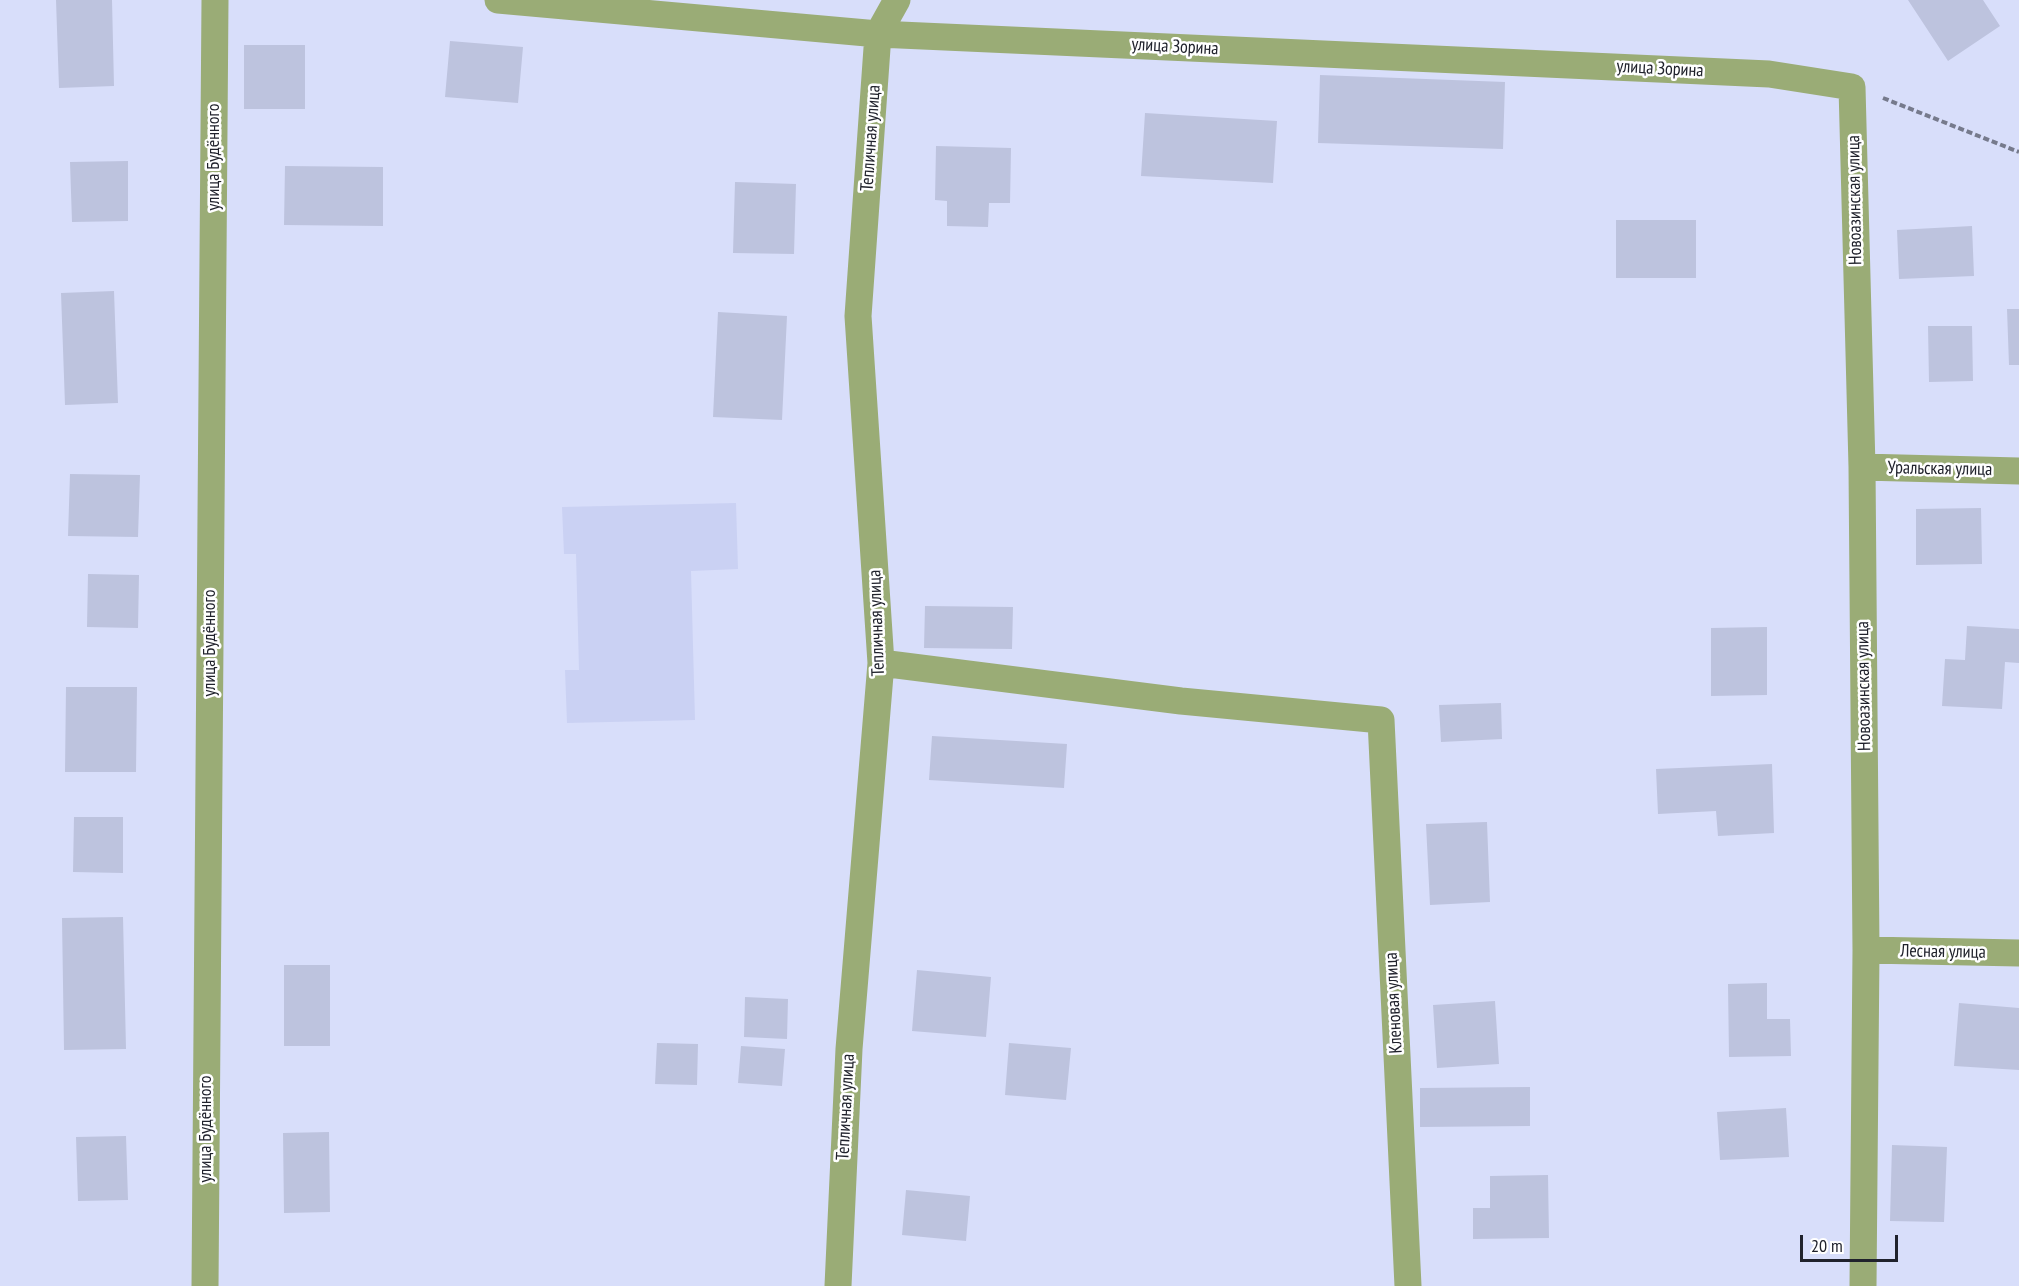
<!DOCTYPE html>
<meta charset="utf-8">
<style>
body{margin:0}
#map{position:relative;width:2019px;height:1286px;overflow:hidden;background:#d8defa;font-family:"PT Sans Narrow",sans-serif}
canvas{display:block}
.scale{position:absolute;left:1800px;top:1235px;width:98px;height:27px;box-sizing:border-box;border:3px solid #20222c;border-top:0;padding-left:8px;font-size:18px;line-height:21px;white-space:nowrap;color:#20222c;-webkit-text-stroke:4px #fff;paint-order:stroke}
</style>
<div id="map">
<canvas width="2019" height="1286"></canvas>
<div class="scale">20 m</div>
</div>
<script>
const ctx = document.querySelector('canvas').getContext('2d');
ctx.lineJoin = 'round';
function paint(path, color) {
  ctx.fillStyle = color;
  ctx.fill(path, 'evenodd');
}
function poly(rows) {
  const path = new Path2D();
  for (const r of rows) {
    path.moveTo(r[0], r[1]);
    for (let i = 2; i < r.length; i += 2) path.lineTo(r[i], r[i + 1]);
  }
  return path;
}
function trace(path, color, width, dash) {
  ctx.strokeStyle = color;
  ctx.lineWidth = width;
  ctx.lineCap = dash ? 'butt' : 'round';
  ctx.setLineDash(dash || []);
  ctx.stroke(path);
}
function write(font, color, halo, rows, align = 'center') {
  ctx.font = font + ' "PT Sans Narrow",sans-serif';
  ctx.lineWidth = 5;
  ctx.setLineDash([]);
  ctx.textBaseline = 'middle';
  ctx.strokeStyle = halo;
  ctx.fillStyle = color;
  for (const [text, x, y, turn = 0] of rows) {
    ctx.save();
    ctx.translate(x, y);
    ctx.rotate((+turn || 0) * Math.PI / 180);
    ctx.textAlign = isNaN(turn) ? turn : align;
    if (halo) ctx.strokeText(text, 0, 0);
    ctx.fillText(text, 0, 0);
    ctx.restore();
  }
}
paint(poly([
 [736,503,738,569,691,571,695,720,567,723,565,670,579,670,576,554,564,554,562,507]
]), '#cad1f3');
paint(poly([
 [56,0,112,0,114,86,59,88],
 [1908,0,1983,0,2000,26,1948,61],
 [450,41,523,47,518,103,445,97],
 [244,45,305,45,305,109,244,109],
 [1320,75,1505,82,1503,149,1318,143],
 [1145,113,1277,121,1273,183,1141,176],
 [936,146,1011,148,1010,203,989,203,988,227,947,226,947,201,935,200],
 [128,161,128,221,72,222,70,162],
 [285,166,383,167,383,226,284,225],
 [735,182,796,184,794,254,733,253],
 [1616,220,1696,220,1696,278,1616,278],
 [1972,226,1974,276,1899,279,1897,230],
 [114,291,118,403,65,405,61,293],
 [2007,309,2019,309,2019,365,2009,365],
 [718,312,787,316,782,420,713,417],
 [1928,326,1972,326,1973,381,1929,382],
 [70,474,140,475,138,537,68,536],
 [1981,508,1982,564,1916,565,1916,509],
 [88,574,139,575,138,628,87,627],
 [925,606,1013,607,1012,649,924,648],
 [1967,626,2019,629,2019,663,2005,662,2002,709,1942,706,1945,659,1965,660],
 [1767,627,1767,695,1711,696,1711,628],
 [66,687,137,687,136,772,65,772],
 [1501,703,1502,739,1441,742,1439,705],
 [932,736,1067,744,1064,788,929,780],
 [1772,764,1774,833,1718,836,1716,811,1658,814,1656,769],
 [74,817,123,817,123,873,73,872],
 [1487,822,1490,902,1430,905,1426,824],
 [123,917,126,1049,64,1050,62,918],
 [284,965,330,965,330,1046,284,1046],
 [917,970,991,977,986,1037,912,1031],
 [1767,983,1767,1019,1790,1019,1791,1056,1729,1057,1728,984],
 [745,997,788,999,787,1039,744,1037],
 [1495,1001,1499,1064,1437,1068,1433,1005],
 [1959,1003,2019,1008,2019,1070,1954,1066],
 [657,1043,698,1044,697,1085,655,1084],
 [1009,1043,1071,1048,1066,1100,1005,1095],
 [741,1046,785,1049,782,1086,738,1083],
 [1530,1087,1530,1126,1420,1127,1420,1088],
 [1786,1108,1789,1157,1720,1160,1717,1112],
 [329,1132,330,1212,284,1213,283,1133],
 [126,1136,128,1200,78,1201,76,1137],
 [1892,1145,1947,1147,1944,1222,1890,1221],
 [1548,1175,1549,1238,1473,1239,1473,1208,1490,1208,1490,1176],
 [906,1190,970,1196,966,1241,902,1235]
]), '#bdc3de');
trace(poly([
 [1883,98,2019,152]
]), '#767a8c', 4, [6, 3]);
trace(poly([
 [498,0,878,34,1769,74,1852,87,1862,467,1866,950,1863,1286],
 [1862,467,2019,471],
 [881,663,1181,701,1381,720,1408,1286],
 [1866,950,2019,953],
 [205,1286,215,0],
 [838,1286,849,1049,881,663,858,316,878,34,897,0]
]), '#9aac76', 27);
write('18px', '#20222c', '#fff', [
 ["улица Зорина",1175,47,3],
 ["улица Зорина",1660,69,3],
 ["Тепличная улица",871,138,-86],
 ["улица Будённого",214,157,-90],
 ["Новоазинская улица",1855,200,-91],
 ["Уральская улица",1940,469,1],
 ["Тепличная улица",877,623,-92],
 ["улица Будённого",210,643,-90],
 ["Новоазинская улица",1864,686,-91],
 ["Лесная улица",1943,952,1],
 ["Кленовая улица",1394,1003,-93],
 ["Тепличная улица",846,1107,-87],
 ["улица Будённого",206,1129,-90]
]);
</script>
